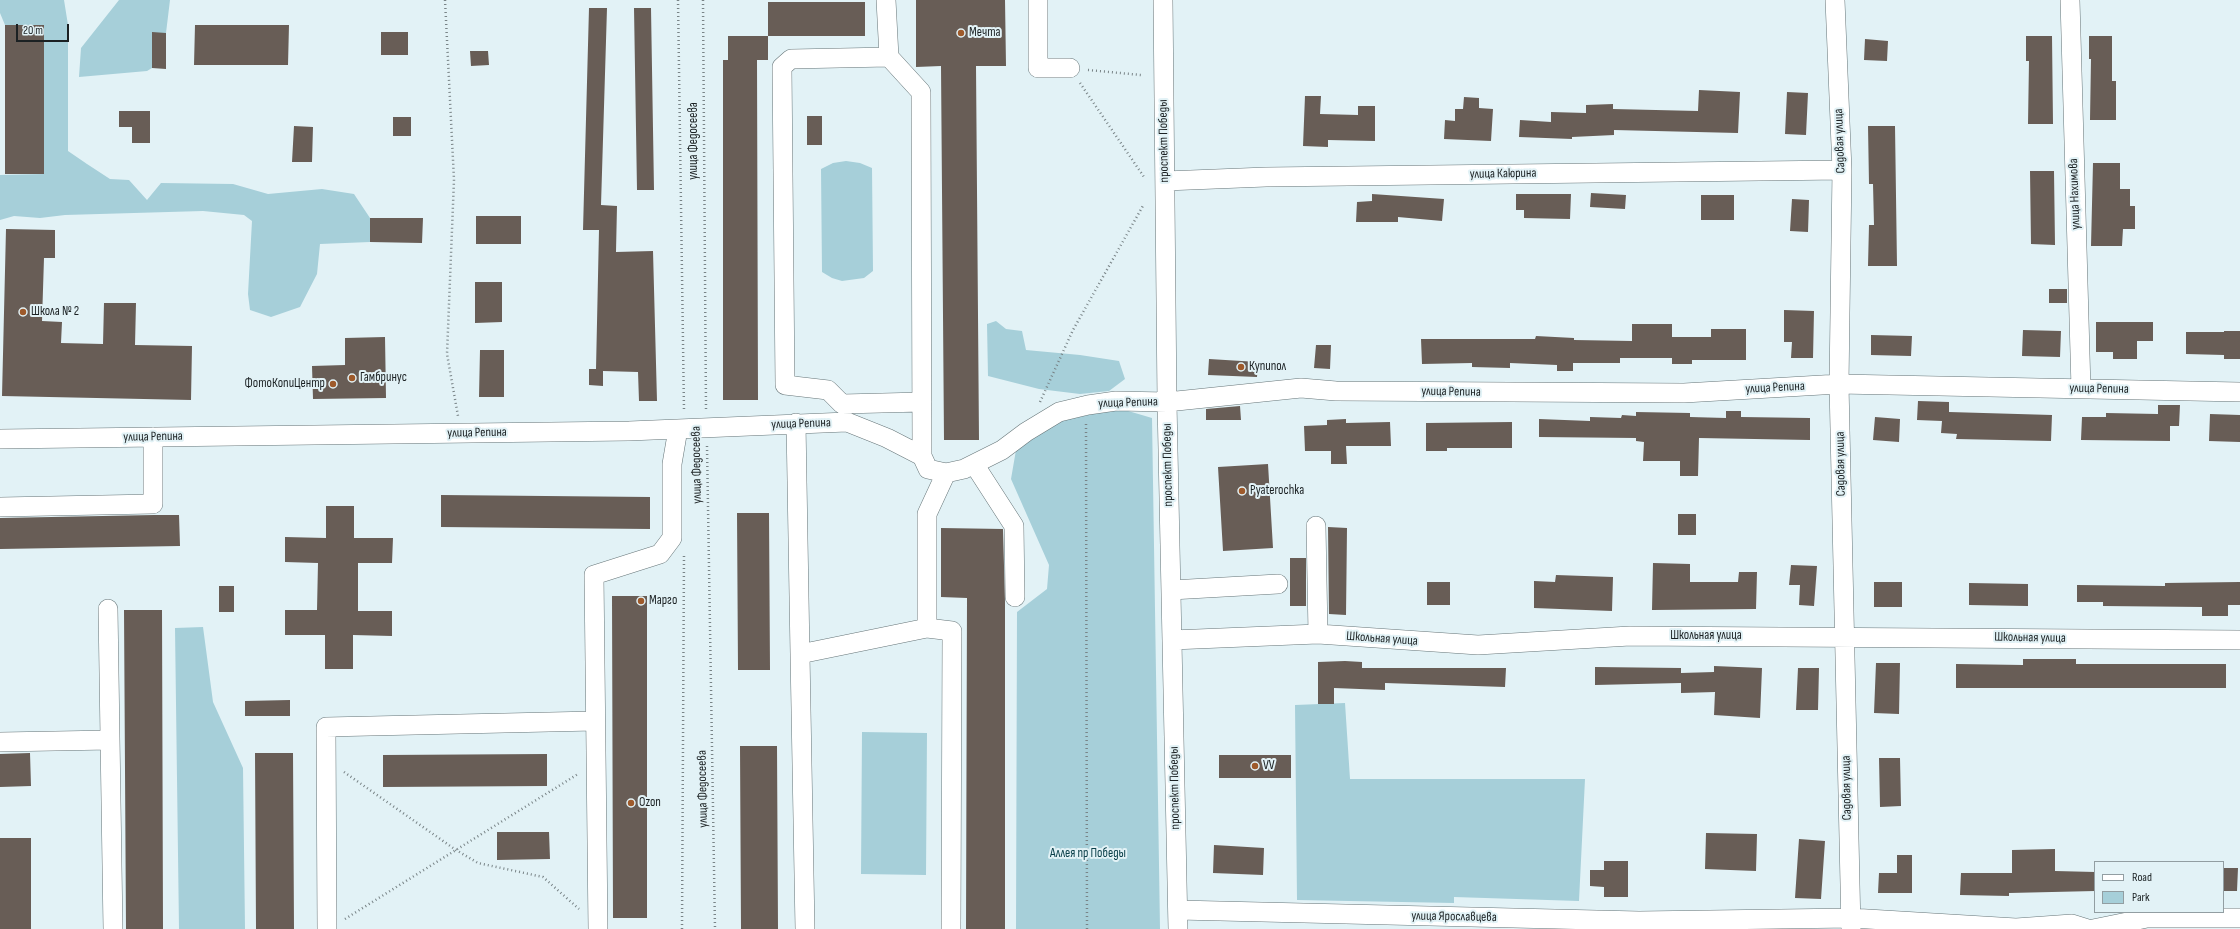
<!DOCTYPE html>
<meta charset="utf-8">
<style>
body{margin:0}
#map{position:relative;width:2240px;height:929px;overflow:hidden;background:#e2f2f6;font-family:"Sofia Sans Condensed",sans-serif}
canvas{display:block}
.legend{position:absolute;left:2094px;top:861px;width:130px;height:52px;box-sizing:border-box;background:#e2f2f6;border:1px solid #929ea2;margin:0;padding:5px 7px;list-style:none;font-size:12px;color:#1b2123}
.legend li{display:flex;align-items:center;gap:8px;height:20px}
.legend b{width:20px;border:1px solid #929ea2}
.scale{position:absolute;left:16px;top:24px;width:53px;height:18px;box-sizing:border-box;border:2px solid #1b2123;border-top:0;padding-left:5px;font-size:12px;line-height:14px;white-space:nowrap;color:#1b2123;-webkit-text-stroke:3px #e2f2f6;paint-order:stroke}
</style>
<div id="map">
<canvas width="2240" height="929"></canvas>
<ul class="legend">
<li><b style="height:5px;background:#fff"></b>Road</li>
<li><b style="height:11px;background:#a6cfd9"></b>Park</li>
</ul>
<div class="scale">20 m</div>
</div>
<script>
const ctx = document.querySelector('canvas').getContext('2d');
ctx.lineJoin = 'round';
function paint(path, color) {
  ctx.fillStyle = color;
  ctx.fill(path, 'evenodd');
}
function poly(rows) {
  const path = new Path2D();
  for (const r of rows) {
    path.moveTo(r[0], r[1]);
    for (let i = 2; i < r.length; i += 2) path.lineTo(r[i], r[i + 1]);
  }
  return path;
}
function trace(path, color, width, dash) {
  ctx.strokeStyle = color;
  ctx.lineWidth = width;
  ctx.lineCap = dash ? 'butt' : 'round';
  ctx.setLineDash(dash || []);
  ctx.stroke(path);
}
function write(font, color, halo, rows, align = 'center') {
  ctx.font = font + ' "Sofia Sans Condensed",sans-serif';
  ctx.lineWidth = 4;
  ctx.setLineDash([]);
  ctx.textBaseline = 'middle';
  ctx.strokeStyle = halo;
  ctx.fillStyle = color;
  for (const [text, x, y, turn = 0] of rows) {
    ctx.save();
    ctx.translate(x, y);
    ctx.rotate((+turn || 0) * Math.PI / 180);
    ctx.textAlign = isNaN(turn) ? turn : align;
    if (halo) ctx.strokeText(text, 0, 0);
    ctx.fillText(text, 0, 0);
    ctx.restore();
  }
}
paint(poly([
 [0,0,64,0,68,25,68,151,87,164,110,179,129,180,147,200,161,183,233,184,268,194,322,189,354,194,370,218,370,242,320,244,317,274,300,307,271,317,250,310,248,294,252,221,244,215,203,211,65,215,40,218,14,216,0,220,0,175,44,174,44,25,5,25,0,13],
 [119,0,170,0,166,33,152,33,152,68,147,71,79,77,81,48],
 [846,161,860,163,872,168,873,271,864,278,842,281,832,278,822,272,821,169,833,163],
 [996,321,1006,329,1022,331,1026,350,1080,355,1119,361,1125,379,1109,391,1080,394,1039,389,988,376,987,324],
 [1118,408,1152,418,1160,929,1016,929,1017,612,1047,589,1049,565,1011,479,1016,450,1057,422],
 [203,627,213,702,243,768,245,929,179,929,175,628],
 [1345,703,1350,779,1585,779,1579,901,1454,897,1454,903,1297,900,1295,705],
 [862,732,927,733,926,875,861,874]
]), '#a6cfd9');
paint(poly([
 [916,0,1005,0,1006,66,976,66,979,440,944,440,941,66,916,67],
 [768,2,865,2,865,36,768,36],
 [589,8,607,8,601,205,617,206,616,252,653,251,657,401,639,401,638,372,603,371,603,386,589,385,589,369,596,369,599,230,583,230],
 [634,8,651,8,654,190,637,190],
 [5,25,44,25,44,174,5,174],
 [195,25,289,25,288,65,194,65],
 [152,32,166,33,166,69,152,68],
 [381,32,408,32,408,55,381,55],
 [728,36,768,36,768,60,757,60,758,400,723,400,723,60,728,60],
 [2026,36,2052,36,2053,124,2028,124,2029,61,2026,61],
 [2089,36,2112,36,2112,81,2116,81,2116,120,2090,120,2091,59,2089,59],
 [1865,39,1888,41,1887,61,1864,60],
 [470,51,488,51,489,65,471,66],
 [1699,90,1740,92,1738,133,1614,130,1614,135,1572,137,1572,139,1519,137,1520,120,1551,122,1551,112,1586,113,1586,105,1613,104,1613,109,1698,111],
 [1787,92,1808,93,1806,135,1785,134],
 [1305,96,1321,96,1320,114,1358,115,1358,106,1375,106,1375,141,1328,140,1328,147,1303,146],
 [1464,97,1479,98,1479,108,1493,109,1491,141,1444,139,1445,120,1455,121,1455,109,1463,109],
 [119,111,150,111,150,143,132,143,132,127,119,127],
 [807,116,822,116,822,145,807,145],
 [393,117,411,117,411,136,393,136],
 [294,126,313,127,312,162,292,162],
 [1868,126,1895,126,1897,266,1868,266,1869,225,1874,225,1873,184,1869,184],
 [2093,163,2120,163,2120,189,2130,189,2130,206,2135,206,2135,229,2123,229,2122,246,2091,246],
 [2030,171,2054,171,2055,245,2031,244],
 [1591,193,1626,195,1625,209,1590,207],
 [1372,194,1444,199,1442,221,1398,217,1398,222,1356,222,1357,202,1372,201],
 [1516,194,1571,194,1570,219,1524,218,1524,210,1516,210],
 [1701,195,1734,195,1734,220,1701,220],
 [1792,199,1809,200,1808,232,1790,231],
 [476,216,521,216,521,244,476,244],
 [370,218,423,218,422,243,370,242],
 [6,229,55,230,55,258,44,258,42,321,62,322,61,343,103,344,104,303,136,303,135,345,192,346,191,400,2,396],
 [475,282,502,282,502,322,475,323],
 [2049,289,2067,289,2067,303,2049,303],
 [1784,310,1814,311,1813,358,1791,358,1792,342,1784,342],
 [2096,322,2153,322,2153,341,2137,341,2137,359,2113,359,2113,352,2096,352],
 [1632,324,1672,324,1672,337,1711,337,1711,329,1746,329,1746,360,1692,360,1692,364,1672,364,1672,358,1620,358,1620,363,1573,363,1573,371,1557,371,1557,365,1510,363,1510,368,1472,367,1472,363,1422,364,1421,339,1535,339,1536,336,1574,338,1574,340,1632,341],
 [2023,330,2061,331,2060,357,2022,356],
 [2224,331,2240,331,2240,359,2224,359,2224,355,2186,354,2186,332,2224,332],
 [1871,335,1912,336,1911,356,1871,355],
 [385,337,386,398,313,399,312,366,345,365,345,338],
 [1316,345,1331,345,1330,369,1314,368],
 [480,350,504,350,504,397,479,397],
 [1209,359,1258,362,1257,377,1208,375],
 [1918,401,1949,402,1949,412,2052,415,2051,441,1956,439,1957,434,1941,433,1942,421,1917,420],
 [2158,405,2180,405,2179,426,2170,426,2170,441,2081,440,2082,417,2106,417,2106,413,2158,414],
 [1240,406,1241,420,1206,420,1206,409],
 [1726,411,1741,411,1741,417,1810,418,1810,440,1699,438,1698,476,1680,476,1680,461,1643,461,1644,442,1636,441,1636,438,1539,437,1539,419,1590,421,1590,417,1621,418,1622,415,1636,416,1636,412,1690,413,1690,417,1726,418],
 [2210,414,2240,415,2240,442,2209,441],
 [1875,417,1900,419,1899,442,1873,440],
 [1346,419,1346,423,1390,422,1391,446,1346,446,1347,464,1331,464,1331,451,1305,451,1304,426,1327,425,1327,420],
 [1512,422,1512,448,1447,448,1447,451,1426,451,1426,423],
 [1268,464,1273,548,1223,551,1218,467],
 [441,495,650,497,650,529,441,527],
 [326,506,354,506,354,538,393,538,392,563,358,563,358,611,392,611,392,636,353,635,353,669,325,669,325,635,285,635,285,610,317,610,318,563,285,562,285,537,326,538],
 [737,513,769,513,770,670,738,670],
 [1678,514,1696,514,1696,535,1678,535],
 [154,515,179,515,180,546,0,549,0,518],
 [1328,527,1347,528,1346,615,1329,614],
 [941,528,1003,529,1005,602,1005,929,966,929,967,598,941,597],
 [1290,558,1306,558,1306,606,1290,606],
 [1653,563,1690,564,1690,582,1738,582,1739,572,1757,572,1756,609,1652,610],
 [1791,565,1817,566,1814,606,1799,605,1800,585,1789,585],
 [1556,575,1613,577,1612,611,1534,608,1534,581,1555,582],
 [1427,582,1450,582,1450,605,1427,605],
 [1874,582,1902,582,1902,607,1874,607],
 [2240,582,2240,605,2228,605,2228,616,2202,616,2202,607,2103,606,2103,602,2077,602,2077,585,2165,586,2165,583],
 [1969,583,2028,584,2028,606,1969,605],
 [219,586,234,586,234,612,219,612],
 [612,596,647,596,647,918,613,918],
 [124,610,162,610,163,929,126,929],
 [2023,659,2076,659,2076,664,2226,664,2226,688,1956,688,1956,664,2023,665],
 [1345,661,1362,662,1362,668,1506,668,1505,687,1385,683,1385,690,1334,688,1334,704,1318,704,1318,662],
 [1876,663,1900,663,1899,714,1874,713],
 [1714,666,1762,668,1760,718,1714,715,1715,692,1681,693,1681,673,1714,672],
 [1595,667,1681,668,1681,683,1595,685],
 [1798,668,1819,668,1818,710,1796,710],
 [290,700,290,716,245,716,245,701],
 [740,746,777,746,778,929,741,929],
 [30,753,31,786,0,787,0,754],
 [255,753,293,753,294,929,256,929],
 [547,754,547,786,383,787,383,755],
 [1219,755,1291,755,1291,778,1219,778],
 [1879,758,1900,758,1901,806,1880,807],
 [497,832,549,832,550,859,497,860],
 [1706,833,1757,834,1756,871,1705,869],
 [0,838,31,838,31,929,0,929],
 [1799,839,1825,841,1821,899,1795,898],
 [1214,845,1264,848,1263,875,1213,873],
 [2055,849,2055,871,2095,872,2095,891,2009,893,2009,896,1960,895,1961,873,2012,873,2012,850],
 [1897,855,1912,855,1912,893,1878,893,1879,873,1897,873],
 [1604,861,1628,861,1628,897,1604,897,1604,887,1590,886,1590,870,1604,870],
 [2223,868,2238,868,2237,891,2223,891]
]), '#685d56');
const minor = poly([
 [886,0,889,57,921,92,922,456],
 [1038,0,1038,68,1070,68],
 [1163,0,1167,402,1178,929],
 [1835,0,1842,170,1839,384,1851,929],
 [2070,0,2081,389],
 [889,57,791,59,782,67,785,385,828,390,842,404,922,402],
 [1165,181,1266,177,1842,170],
 [796,423,800,654],
 [0,439,629,431,847,422,887,438,922,456,928,469,946,473,964,469,1002,450,1026,432,1059,412,1088,405,1116,401,1167,402,1301,388,1336,391,1684,393,1839,384,2240,392],
 [974,464,1014,526,1015,597],
 [0,507,153,504,153,437],
 [1316,526,1318,634],
 [1171,590,1278,584],
 [108,609,113,929],
 [927,628,952,631,951,929],
 [1172,640,1318,634,1478,645,1630,636,2240,640],
 [0,742,110,740],
 [1178,910,1639,921,1851,918,2016,928,2072,924,2088,929],
 [327,929,326,727,594,721],
 [598,929,594,575,660,554,672,538,672,464,678,429],
 [805,929,800,654,927,628,927,514,946,473],
 [2093,929,2147,918,2240,918]
]);
trace(minor, '#667578', 20);
trace(poly([
 [445,0,454,180,447,354,458,416],
 [678,0,684,411],
 [703,0,706,409],
 [1088,70,1141,75],
 [1080,83,1144,177],
 [1040,402,1073,330,1144,204],
 [1086,424,1087,929],
 [707,446,715,929],
 [344,772,456,850,478,863,543,877,579,909],
 [345,919,578,774],
 [682,929,684,554]
]), '#798487', 2.5, [1, 3]);
trace(minor, '#fff', 19);
for (const [x, y, r, color] of [
 [961,33,4,"#9e5a2b"],
 [23,312,4,"#9e5a2b"],
 [1241,367,4,"#9e5a2b"],
 [352,378,4,"#9e5a2b"],
 [333,384,4,"#9e5a2b"],
 [1242,491,4,"#9e5a2b"],
 [641,601,4,"#9e5a2b"],
 [1255,766,4,"#9e5a2b"],
 [631,803,4,"#9e5a2b"]
]) {
  const dot = new Path2D();
  dot.arc(x, y, r, 0, 2 * Math.PI);
  ctx.fillStyle = color;
  ctx.fill(dot);
  trace(dot, '#e2f2f6', 1.5);
}
write('13px', '#1b2123', '#e2f2f6', [
 ["Мечта",969,33],
 ["Школа № 2",31,312],
 ["Купипол",1249,367],
 ["Гамбринус",360,378],
 ["ФотоКопиЦентр",325,384,"right"],
 ["Pyaterochka",1250,491],
 ["Марго",649,601],
 ["VV",1263,766],
 ["Ozon",639,803]
], 'left');
write('13px', '#1b2123', '#e2f2f6', [
 ["улица Федосеева",694,141,-90],
 ["проспект Победы",1164,141,-91],
 ["Садовая улица",1840,141,-92],
 ["улица Каюрина",1503,174,-1],
 ["улица Нахимова",2075,194,-92],
 ["улица Репина",1775,388,-3],
 ["улица Репина",2099,389,1],
 ["улица Репина",1451,392,1],
 ["улица Репина",1128,403,-2],
 ["улица Репина",801,424,-2],
 ["улица Репина",477,433,-1],
 ["улица Репина",153,437,-1],
 ["Садовая улица",1841,464,-91],
 ["улица Федосеева",697,465,-91],
 ["проспект Победы",1168,465,-91],
 ["Школьная улица",1706,636],
 ["Школьная улица",2030,638,1],
 ["Школьная улица",1382,639,4],
 ["проспект Победы",1175,788,-91],
 ["Садовая улица",1847,788,-91],
 ["улица Федосеева",703,789,-91],
 ["улица Ярославцева",1454,917,1]
]);
write('13px', '#0c414b', '#e2f2f6', [
 ["Аллея пр Победы",1088,854]
]);
</script>
